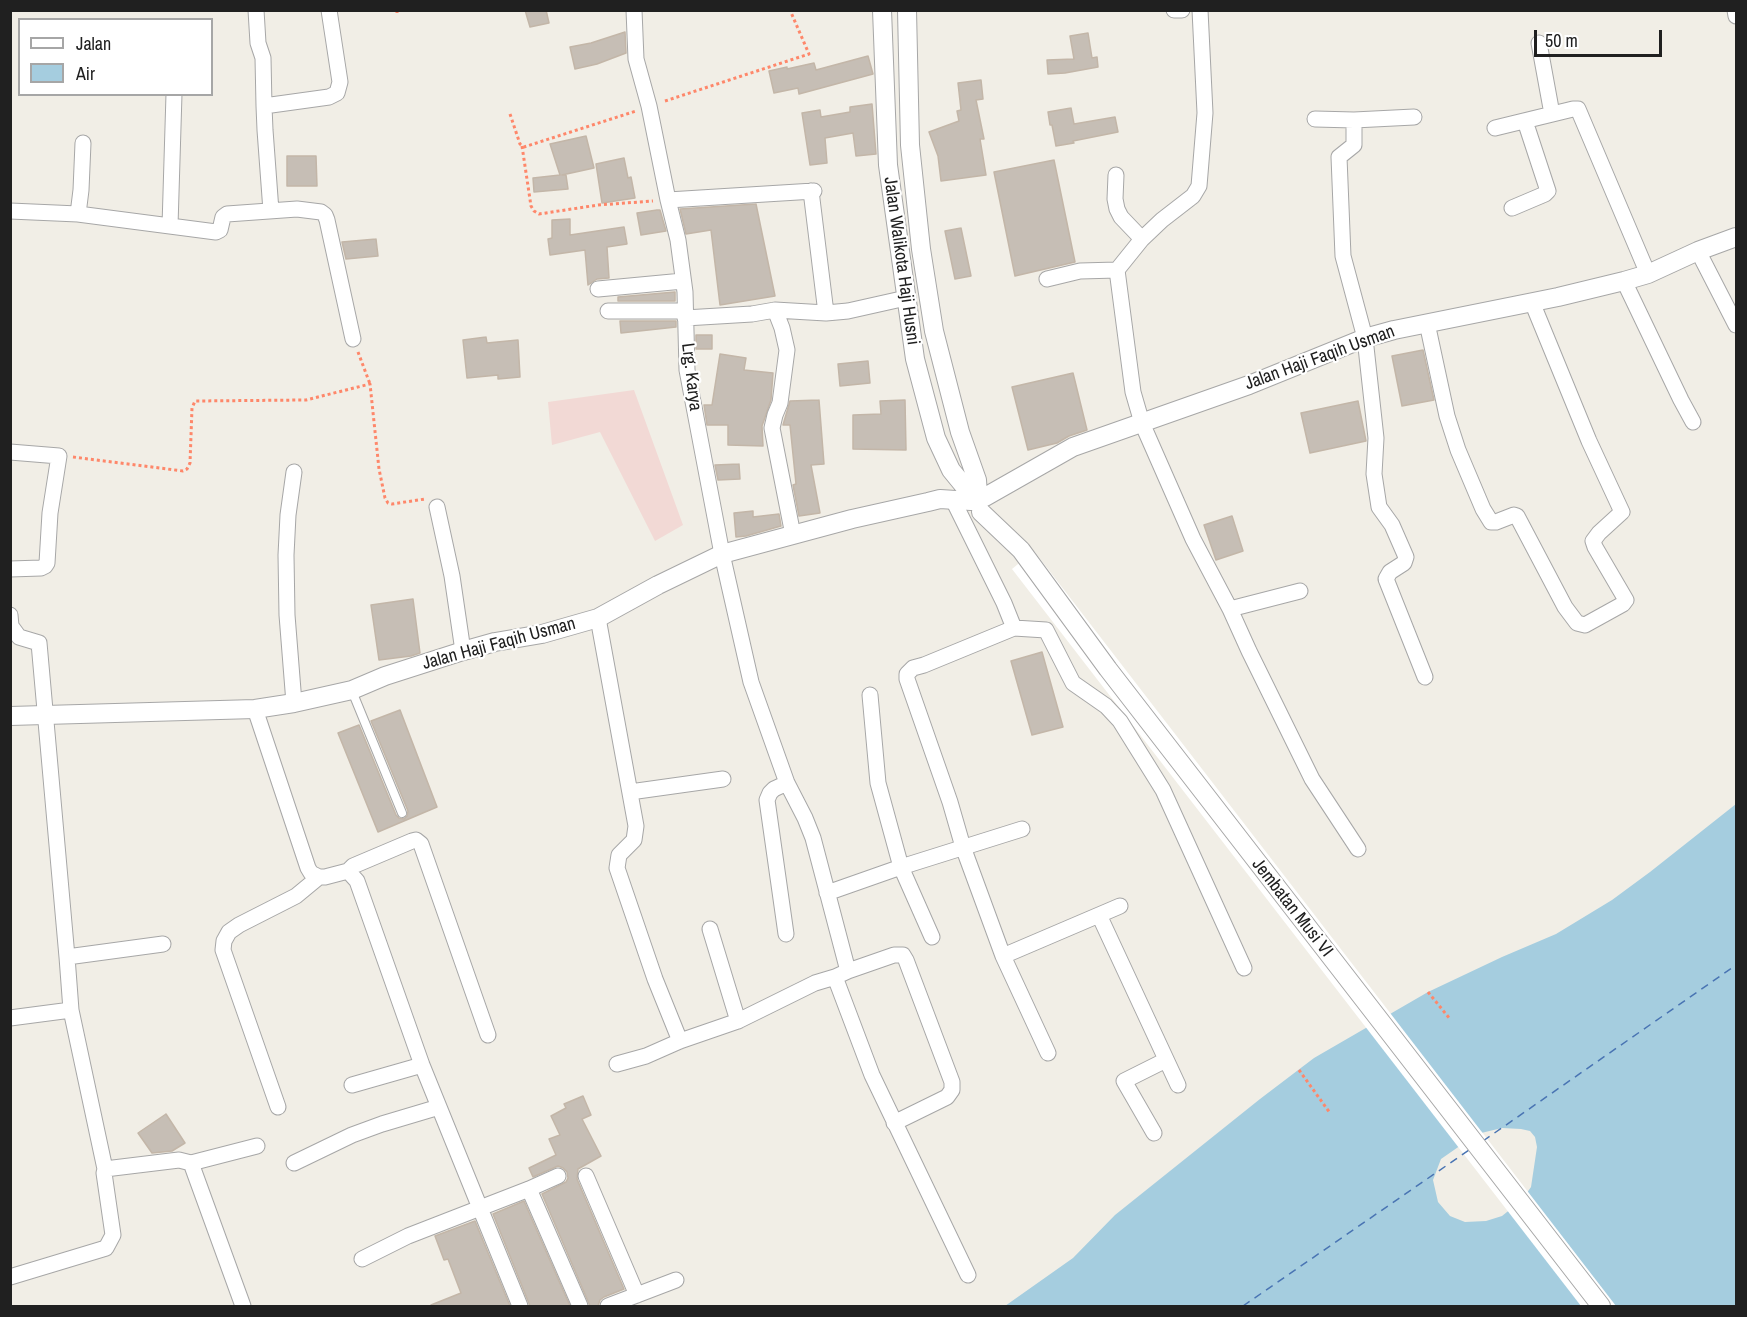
<!DOCTYPE html>
<style>
body{margin:0}
#map{position:relative;width:1747px;height:1317px;overflow:hidden;background:#f1eee6;font-family:"Archivo Narrow",sans-serif}
canvas{display:block}
.frame{position:absolute;inset:0;border:12px solid #202020;pointer-events:none}
.legend{position:absolute;left:18px;top:18px;width:195px;height:78px;box-sizing:border-box;background:#fff;border:2px solid #a6a6a6;margin:0;padding:8px 10px;list-style:none;font-size:18px;color:#202020}
.legend li{display:flex;align-items:center;gap:12px;height:30px}
.legend b{width:30px;border:2px solid #a6a6a6}
.scale{position:absolute;left:1534px;top:30px;width:128px;height:27px;box-sizing:border-box;border:3px solid #202020;border-top:0;padding-left:8px;font-size:18px;line-height:21px;white-space:nowrap;color:#202020;-webkit-text-stroke:4px #fff;paint-order:stroke}
</style>
<div id="map">
<canvas width="1747" height="1317"></canvas>
<div class="frame"></div>
<ul class="legend">
<li><b style="height:8px;background:#fff"></b>Jalan</li>
<li><b style="height:16px;background:#a5cddf"></b>Air</li>
</ul>
<div class="scale">50 m</div>
</div>
<script>
const ctx = document.querySelector('canvas').getContext('2d');
ctx.lineJoin = 'round';
function paint(path, color) {
  ctx.fillStyle = color;
  ctx.fill(path, 'evenodd');
}
function poly(rows) {
  const path = new Path2D();
  for (const r of rows) {
    path.moveTo(r[0], r[1]);
    for (let i = 2; i < r.length; i += 2) path.lineTo(r[i], r[i + 1]);
  }
  return path;
}
function trace(path, color, width, dash) {
  ctx.strokeStyle = color;
  ctx.lineWidth = width;
  ctx.lineCap = dash ? 'butt' : 'round';
  ctx.setLineDash(dash || []);
  ctx.stroke(path);
}
function write(font, color, halo, rows, align = 'center') {
  ctx.font = font + ' "Archivo Narrow",sans-serif';
  ctx.lineWidth = 4.5;
  ctx.setLineDash([]);
  ctx.textBaseline = 'middle';
  ctx.strokeStyle = halo;
  ctx.fillStyle = color;
  for (const [text, x, y, turn = 0] of rows) {
    ctx.save();
    ctx.translate(x, y);
    ctx.rotate((+turn || 0) * Math.PI / 180);
    ctx.textAlign = isNaN(turn) ? turn : align;
    if (halo) ctx.strokeText(text, 0, 0);
    ctx.fillText(text, 0, 0);
    ctx.restore();
  }
}
paint(poly([
 [634,390,683,525,655,541,600,432,552,445,548,402]
]), '#f2d9d5');
paint(poly([
 [1736,804,1736,1306,1005,1306,1073,1258,1115,1215,1260,1099,1314,1058,1428,992,1502,957,1556,934,1612,900,1650,872],
 [1502,1128,1521,1129,1530,1131,1535,1137,1537,1147,1531,1187,1522,1200,1502,1216,1486,1221,1465,1222,1450,1216,1438,1202,1433,1180,1441,1159,1477,1134]
]), '#a5cddf');
paint(poly([
 [1034,551,1616,1306,1581,1306,1012,569]
]), '#fff');
trace(poly([
 [1483,1141,1736,965],
 [1243,1306,1469,1150]
]), '#4974b3', 1.5, [8, 6]);
const building = poly([
 [525,10,546,10,549,23,530,27,525,10],
 [625,32,626,53,597,64,575,69,570,47,591,43,625,32],
 [1088,33,1092,58,1097,57,1098,67,1065,73,1048,74,1047,60,1074,59,1070,36,1088,33],
 [868,56,873,74,799,94,798,88,774,93,769,71,787,67,787,69,814,63,816,70,868,56],
 [981,80,983,99,976,100,984,139,980,139,986,175,941,181,938,156,929,132,959,121,957,111,961,110,958,83,981,80],
 [872,104,876,154,856,156,853,133,825,138,827,163,810,165,802,113,820,110,821,117,850,112,850,107,872,104],
 [1071,108,1074,124,1115,117,1118,132,1073,141,1074,143,1056,146,1052,125,1050,125,1048,112,1071,108],
 [586,136,594,168,562,175,566,175,568,189,534,192,533,178,560,175,550,144,586,136],
 [287,156,316,156,317,186,287,186,287,156],
 [624,158,628,178,631,177,635,198,602,203,596,164,624,158],
 [1054,160,1075,262,1015,276,994,172,1054,160],
 [756,204,775,296,720,305,711,230,686,234,680,209,756,204],
 [657,210,660,210,666,231,641,235,637,213,657,210],
 [570,219,570,235,624,227,627,244,607,247,609,278,597,279,588,285,585,250,550,255,548,239,552,238,552,220,570,219],
 [961,228,971,276,955,279,945,231,961,228],
 [376,239,378,256,346,259,342,242,376,239],
 [675,292,675,301,618,301,618,297,675,292],
 [620,321,676,321,676,327,621,333,620,321],
 [696,335,712,335,712,349,696,349,696,335],
 [486,337,487,343,518,340,520,377,498,379,498,375,467,378,463,340,486,337],
 [1423,350,1434,400,1402,406,1392,356,1423,350],
 [720,354,746,358,744,370,773,373,771,400,762,426,763,446,728,445,728,425,707,425,704,405,712,405,720,354],
 [868,361,870,383,840,386,838,364,868,361],
 [1073,373,1087,430,1069,436,1057,443,1028,450,1012,387,1073,373],
 [819,400,824,464,811,465,820,513,799,516,793,485,796,484,790,425,783,425,790,401,819,400],
 [905,400,906,450,853,449,853,415,881,414,880,401,905,400],
 [1358,401,1366,441,1310,453,1301,413,1358,401],
 [739,464,740,479,718,480,715,465,739,464],
 [753,511,753,517,779,514,781,526,746,536,736,537,734,513,753,511],
 [1232,516,1243,551,1216,560,1204,525,1232,516],
 [413,599,420,653,411,656,379,660,371,605,413,599],
 [1042,652,1063,727,1032,735,1011,661,1042,652],
 [400,710,437,807,378,832,338,733,359,725,396,815,399,818,404,819,407,816,408,811,371,721,400,710],
 [583,1096,591,1115,582,1119,601,1156,578,1169,577,1179,624,1289,604,1297,600,1300,598,1306,590,1306,542,1194,566,1182,568,1178,567,1172,563,1168,558,1166,533,1177,529,1168,556,1155,549,1139,560,1135,551,1116,566,1108,564,1104,583,1096],
 [166,1114,185,1143,172,1151,152,1153,138,1133,166,1114],
 [524,1201,570,1306,530,1306,493,1214,524,1201],
 [475,1221,510,1306,431,1306,431,1305,461,1293,448,1259,444,1260,435,1236,475,1221]
]);
paint(building, '#c6beb5');
trace(building, '#c3b6a8', 1.5);
const service = poly([
 [352,691,402,813]
]);
const minor = poly([
 [256,10,258,43,263,58,264,106],
 [634,10,636,59,649,106,668,200],
 [1174,10,1182,10],
 [1735,10,1736,16],
 [1539,43,1552,114],
 [1315,119,1354,120,1414,117],
 [1354,120,1354,145,1339,157,1343,256,1365,338,1376,438,1374,474,1379,507,1392,525,1406,557,1404,563,1390,572,1386,579,1425,677],
 [1495,128,1573,109,1578,109,1648,274],
 [1116,175,1115,199,1117,209,1121,217,1142,239],
 [811,191,826,313],
 [814,191,668,200,678,240,685,292,687,370,722,554,751,682,787,783,805,818,813,838,848,971,894,955,903,955,906,960,952,1082,952,1090,947,1097,894,1123],
 [1512,208,1545,194,1548,191,1525,121],
 [10,211,78,214,170,226,174,94],
 [271,211,265,130,264,106,329,97,337,93,340,82,329,10],
 [78,214,81,190,83,143],
 [170,226,216,232,220,230,223,217,227,214,297,209,321,212,325,215,327,220,353,339],
 [1698,251,1736,325],
 [1117,270,1142,239,1162,220,1193,196,1199,186,1205,113,1200,10],
 [1047,279,1080,271,1117,270,1133,392,1142,423,1193,539,1230,609,1249,651,1312,779,1358,849],
 [1624,281,1681,400,1693,422],
 [598,289,683,281],
 [775,310,782,328,787,350,780,403,775,415,772,428,793,535],
 [608,311,685,311],
 [685,318,752,314,775,310,826,313,848,311,906,298],
 [1427,323,1447,416,1458,450,1483,509,1491,522,1496,522,1514,515,1517,516,1565,607,1577,623,1585,625,1623,604,1626,600,1595,547,1593,541,1599,533,1622,512,1589,441,1532,302],
 [10,452,59,456,50,513,47,563,45,566,41,568,10,569],
 [953,500,1004,603,1014,628],
 [437,507,452,576,463,651],
 [1230,609,1300,591],
 [10,615,11,626,19,637,39,643,67,957,163,944],
 [598,618,636,826,634,840,619,855,617,868,655,979,680,1041],
 [870,695,878,783,901,867,932,937],
 [294,703,287,615,286,555,288,515,294,472],
 [255,709,308,868,311,873,319,877,325,877,348,871,357,881,422,1065,480,1208,408,1236,362,1259],
 [630,792,723,779],
 [348,871,353,866,412,841,416,840,421,844,488,1035],
 [827,893,901,867,1022,829],
 [1099,915,1178,1085],
 [710,929,738,1021],
 [786,934,767,800,770,793,774,789,787,783],
 [1003,956,1120,906],
 [848,971,835,977,872,1075,968,1275],
 [71,1010,105,1169],
 [10,1018,71,1010,67,957],
 [1048,1053,1003,956,963,847,950,802,907,679,907,674,913,668,924,665,1014,628,1046,630,1073,683,1106,706,1120,721,1163,790,1244,968],
 [617,1064,646,1056,680,1041,738,1021,815,983,835,977],
 [352,1085,422,1065],
 [278,1107,223,950,224,941,229,932,239,925,296,896,319,877],
 [1154,1133,1124,1081,1166,1060],
 [191,1163,257,1146],
 [294,1163,352,1135,382,1124,439,1107],
 [586,1176,637,1295],
 [529,1189,580,1306],
 [10,1277,106,1248,113,1235,104,1173,105,1169,179,1160,191,1163,243,1306],
 [520,1306,480,1208,529,1189,558,1176],
 [608,1306,676,1280]
]);
const tertiary = poly([
 [882,10,888,165,915,359,936,438,951,470,973,497],
 [907,10,910,145,921,249,934,331,960,432,977,480,978,495],
 [985,497,1073,447,1249,385,1365,338,1394,330,1558,297,1624,281,1648,274,1698,251,1736,237],
 [981,512,1021,550,1108,669,1601,1306],
 [10,716,255,709,294,703,352,690,385,676,463,651,495,642,542,634,598,618,658,585,722,554,852,519,928,502,940,499,971,501]
]);
trace(service, '#a7a7a7', 10);
trace(minor, '#a7a7a7', 17);
trace(tertiary, '#a7a7a7', 20);
trace(poly([
 [397,10,397,13],
 [665,101,809,54,790,10],
 [510,114,520,144,524,147,636,111],
 [522,146,531,206,534,211,539,214,598,205,653,201],
 [358,352,370,384],
 [73,457,183,471,187,469,190,463,192,408,195,401,306,400,370,384,379,469,385,498,388,503,392,504,425,499],
 [1428,992,1450,1019],
 [1299,1070,1330,1113]
]), '#fe876a', 3, [3, 3]);
trace(service, '#fff', 8);
trace(minor, '#fff', 15);
trace(tertiary, '#fff', 18);
write('18px', '#202020', '#fff', [
 ["Jalan Walikota Haji Husni",901,261,82],
 ["Jalan Haji Faqih Usman",1320,358,-20],
 ["Lrg. Karya",691,377,83],
 ["Jalan Haji Faqih Usman",499,644,-15],
 ["Jembatan Musi VI",1292,908,52]
]);
</script>
